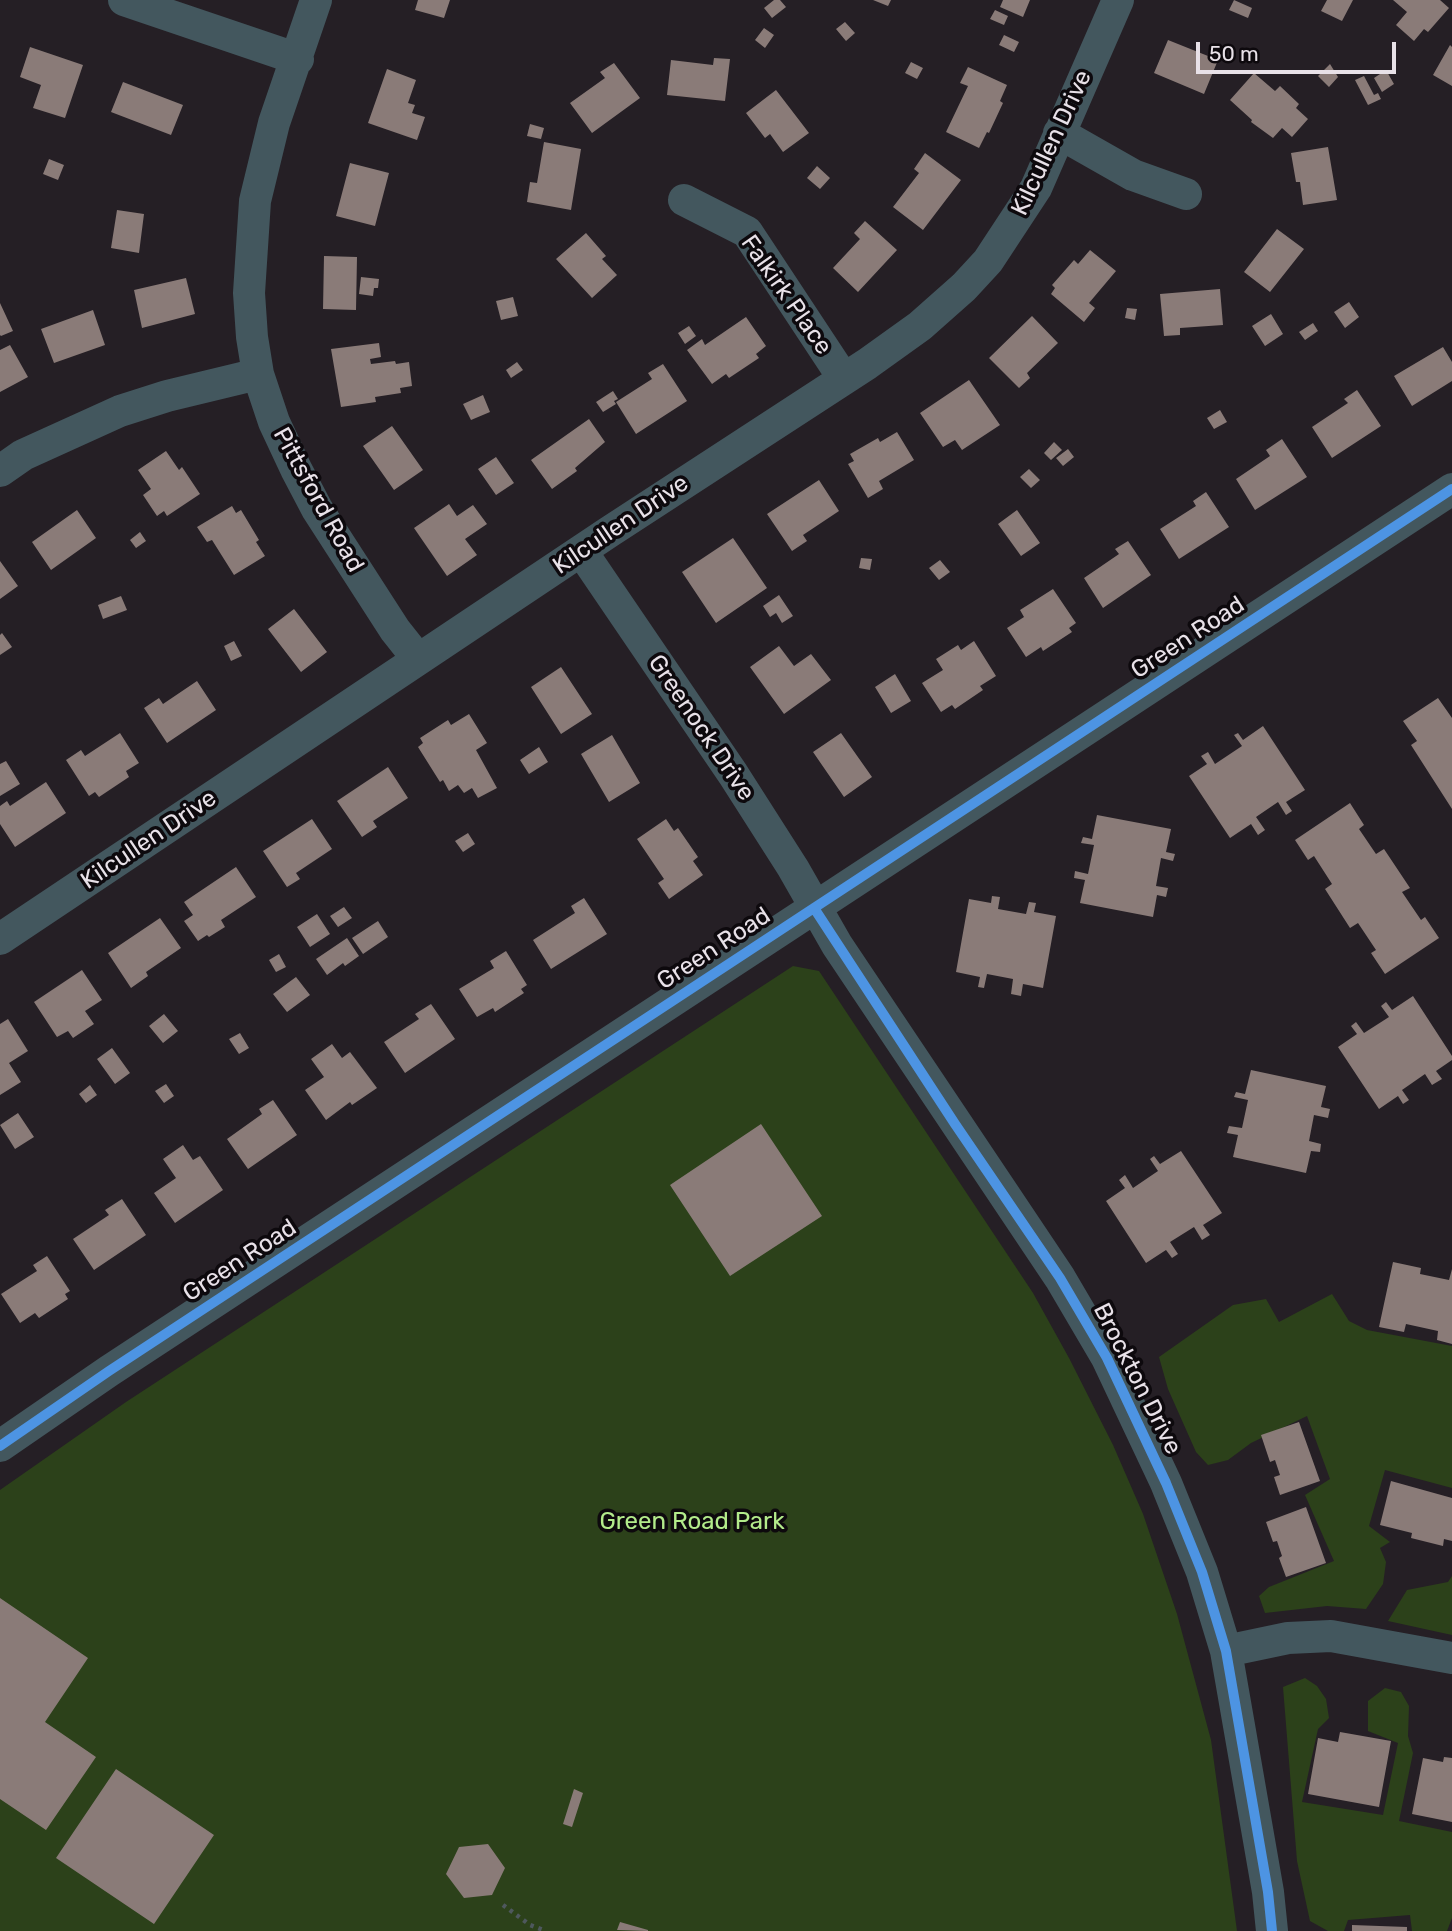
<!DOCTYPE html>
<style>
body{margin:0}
#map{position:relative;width:1452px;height:1931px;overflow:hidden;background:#251f25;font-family:Rubik,sans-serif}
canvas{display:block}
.scale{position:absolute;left:1196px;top:42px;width:200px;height:32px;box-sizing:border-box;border:4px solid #e8e1e8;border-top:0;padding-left:9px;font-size:21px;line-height:24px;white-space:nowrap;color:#e8e1e8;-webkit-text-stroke:5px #0d090d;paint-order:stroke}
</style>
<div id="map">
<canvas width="1452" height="1931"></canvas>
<div class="scale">50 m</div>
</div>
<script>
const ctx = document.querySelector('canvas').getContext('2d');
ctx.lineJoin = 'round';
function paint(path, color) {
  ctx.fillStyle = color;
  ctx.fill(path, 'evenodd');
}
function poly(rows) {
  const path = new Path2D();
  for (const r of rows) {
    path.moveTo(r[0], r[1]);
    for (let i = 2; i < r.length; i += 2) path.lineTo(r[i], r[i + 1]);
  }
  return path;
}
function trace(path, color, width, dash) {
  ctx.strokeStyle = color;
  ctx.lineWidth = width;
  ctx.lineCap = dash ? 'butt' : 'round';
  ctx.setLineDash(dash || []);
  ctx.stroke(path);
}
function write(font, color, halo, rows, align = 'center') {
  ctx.font = font + ' Rubik,sans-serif';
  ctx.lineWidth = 7;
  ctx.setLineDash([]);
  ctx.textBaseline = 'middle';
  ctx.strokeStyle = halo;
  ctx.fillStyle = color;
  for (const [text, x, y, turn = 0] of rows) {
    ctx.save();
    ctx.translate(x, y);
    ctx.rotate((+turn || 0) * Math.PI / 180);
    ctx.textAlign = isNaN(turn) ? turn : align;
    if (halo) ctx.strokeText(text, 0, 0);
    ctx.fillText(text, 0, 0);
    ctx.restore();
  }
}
paint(poly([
 [793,966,819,971,1033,1293,1069,1358,1113,1445,1143,1514,1177,1614,1211,1740,1237,1931,0,1931,0,1490,126,1402],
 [1332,1294,1349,1321,1367,1330,1452,1346,1452,1488,1385,1470,1369,1526,1390,1542,1380,1548,1386,1562,1383,1584,1366,1609,1327,1606,1265,1613,1259,1596,1269,1587,1334,1561,1305,1495,1330,1479,1307,1416,1251,1443,1228,1460,1208,1465,1196,1452,1168,1389,1159,1357,1233,1305,1266,1299,1279,1322],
 [1452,1576,1452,1635,1388,1621,1407,1590,1448,1582],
 [1305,1678,1317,1686,1326,1699,1329,1718,1318,1729,1302,1802,1383,1815,1398,1743,1368,1731,1368,1701,1385,1688,1401,1692,1409,1706,1408,1736,1413,1753,1399,1821,1452,1832,1452,1918,1447,1931,1412,1931,1410,1915,1348,1920,1344,1931,1328,1931,1310,1921,1297,1861,1283,1687]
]), '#2c411a');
paint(poly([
 [418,0,450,0,444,18,415,10],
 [774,0,780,0,786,7,772,18,764,8],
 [873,0,891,0,888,6],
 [1003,0,1030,0,1023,17,1000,7],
 [1234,0,1252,8,1248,18,1229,10],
 [1327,0,1353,0,1342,21,1321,11],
 [1393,0,1440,0,1449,8,1428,32,1424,29,1414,41,1396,25,1407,12],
 [995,10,1008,16,1004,25,990,19],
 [845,22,855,33,846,41,836,29],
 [764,28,774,35,765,48,755,40],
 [1004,35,1019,42,1014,52,999,45],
 [1168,40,1218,60,1204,94,1154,73],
 [1450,45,1452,47,1452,86,1433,75],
 [30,47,83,65,65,118,33,108,41,85,20,77],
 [714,58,730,59,725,101,667,95,671,60,713,65],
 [911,62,923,68,917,79,905,73],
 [614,63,640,98,592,133,570,103,605,78,600,72],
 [1330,64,1338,77,1329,87,1318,76],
 [968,67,1007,85,1000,101,1003,103,989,133,987,132,979,148,946,132,968,86,960,83],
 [387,69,416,80,408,103,415,105,412,113,425,117,417,140,368,123],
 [1386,70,1394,84,1382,92,1374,78],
 [1254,73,1275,91,1280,86,1299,104,1296,108,1308,119,1292,137,1282,128,1273,138,1251,122,1252,120,1230,100],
 [1364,76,1374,95,1378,93,1381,99,1368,105,1355,80],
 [123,82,183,105,171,135,111,112],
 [776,90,809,133,783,152,770,134,765,138,746,113],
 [530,124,544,128,541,139,527,136],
 [544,142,581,149,571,210,527,202,530,182,537,183],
 [1328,147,1337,200,1303,205,1300,182,1296,182,1291,153],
 [925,153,961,180,923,230,893,207,919,173,914,169],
 [49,159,64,165,58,180,43,174],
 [350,163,389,173,375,226,336,216],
 [817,166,830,178,820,189,807,178],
 [117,210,144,214,139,253,111,248],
 [865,221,897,250,858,292,833,268,860,239,854,233],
 [1277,229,1304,249,1270,292,1244,272],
 [586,233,606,256,602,259,617,275,592,298,556,259],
 [1090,250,1116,271,1089,303,1095,308,1084,322,1051,294,1055,288,1052,285,1074,260,1078,264],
 [324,256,357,257,356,310,323,309],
 [361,277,379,279,378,288,374,288,373,296,359,294],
 [186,278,195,314,142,328,134,290],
 [1220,289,1223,325,1180,328,1180,335,1164,336,1160,294],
 [513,297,518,316,501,320,496,301],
 [1349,302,1359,317,1345,328,1334,312],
 [0,303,13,331,1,336,0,335],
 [1127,308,1137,309,1135,320,1125,318],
 [93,310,105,345,54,363,41,329],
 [1271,314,1283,334,1265,346,1252,326],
 [1032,316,1058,343,1027,373,1030,378,1019,388,989,358],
 [746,317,766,346,756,354,759,358,729,378,726,374,712,384,687,350,702,339,705,345],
 [1313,323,1318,331,1305,340,1299,332],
 [689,326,696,336,685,344,678,333],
 [379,343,381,357,370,359,371,364,395,361,396,364,409,362,412,386,400,388,401,393,375,397,376,402,341,407,331,349],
 [10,345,28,377,0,392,0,350],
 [1443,347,1452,362,1452,381,1412,406,1394,376],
 [517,362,523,370,511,378,506,370],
 [663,364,687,401,636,434,616,402,652,379,648,373],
 [969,380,1000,425,962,450,955,440,943,447,920,413],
 [1357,390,1381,426,1332,458,1312,427,1348,403,1344,399],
 [613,391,618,399,614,401,616,404,603,412,596,402],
 [483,395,490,412,471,420,463,404],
 [1220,410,1227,422,1214,429,1207,418],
 [589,419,605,442,575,468,577,471,552,489,531,460],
 [392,426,423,470,394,490,363,446],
 [897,432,914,460,879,481,883,489,868,498,848,464,854,461,850,454,878,438,880,442],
 [1282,439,1307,477,1255,510,1236,479,1270,456,1266,450],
 [1054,442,1062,450,1051,460,1044,453],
 [1068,449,1074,457,1063,466,1056,458],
 [166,451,179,470,182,467,200,494,167,516,164,511,157,516,143,495,151,489,138,470],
 [496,457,514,483,496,495,478,469],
 [1029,469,1040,480,1031,488,1020,477],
 [819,480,839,511,803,535,807,541,792,551,767,514],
 [1206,492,1229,527,1179,559,1160,529,1196,506,1193,501],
 [449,504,457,516,473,505,487,524,465,539,477,555,447,576,414,528],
 [232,506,236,513,241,510,259,540,256,542,265,556,234,575,212,540,207,542,197,527],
 [77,510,96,538,51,570,32,542],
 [1017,510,1040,543,1021,556,998,524],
 [140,532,146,541,136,548,130,540],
 [733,538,767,588,716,623,682,572],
 [1128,541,1151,575,1103,608,1084,578,1119,554,1115,549],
 [861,558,872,559,870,570,859,568],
 [940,560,950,572,939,580,929,568],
 [0,561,18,586,0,599],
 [1053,589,1076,623,1069,628,1072,632,1043,651,1041,647,1026,657,1007,628,1024,617,1020,610],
 [779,595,793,616,782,623,776,613,770,617,763,606],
 [121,596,127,610,103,619,98,605],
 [294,609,327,652,301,672,268,629],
 [2,633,12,647,0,655,0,635],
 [234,641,242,656,231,661,224,646],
 [974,641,996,676,980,686,983,690,955,709,952,705,941,712,922,683,943,670,936,659,958,645,961,650],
 [779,646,794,666,811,654,831,680,784,714,750,667],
 [561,667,592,714,561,734,531,687],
 [895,674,911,701,891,713,875,687],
 [197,681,216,710,167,743,144,708,159,698,163,704],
 [1438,698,1452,718,1452,809,1411,745,1417,741,1403,721],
 [469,714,487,743,476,750,497,788,478,798,472,788,464,793,458,785,449,791,443,780,440,782,418,747,423,743,420,738,448,720,451,725],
 [1263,726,1305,790,1286,802,1292,811,1286,815,1278,802,1256,817,1265,830,1258,835,1251,824,1230,838,1189,776,1207,764,1201,756,1208,752,1215,764,1242,746,1234,735,1238,733,1243,740],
 [120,733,139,763,126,771,129,777,99,797,95,792,89,796,66,760,81,750,85,756],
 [841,733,872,777,844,797,813,752],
 [612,735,640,783,609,802,581,754],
 [539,747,548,762,529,774,520,760],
 [6,761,20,784,0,796,0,764],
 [388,767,408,798,373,821,377,827,362,837,337,801],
 [46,782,66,813,15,847,0,824,0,806,7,801,10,806],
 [1350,803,1364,825,1359,829,1376,854,1384,849,1410,888,1402,892,1421,920,1425,917,1439,938,1385,974,1371,953,1376,950,1358,923,1350,928,1325,889,1332,884,1314,856,1308,860,1295,840],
 [1097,815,1171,829,1166,852,1175,854,1173,861,1161,858,1156,886,1168,888,1166,897,1157,895,1153,917,1080,903,1085,880,1074,878,1075,871,1088,874,1094,845,1081,843,1083,837,1092,839],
 [312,819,332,849,296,873,300,879,287,887,263,851],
 [666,819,674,831,678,828,698,857,693,861,703,875,669,899,658,883,664,879,637,839],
 [468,833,475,844,463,852,455,841],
 [236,867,256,897,221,920,225,927,209,937,207,935,198,941,184,921,193,915,184,902],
 [992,896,1000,897,998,909,1026,914,1029,902,1036,903,1034,912,1056,916,1043,988,1023,984,1021,996,1011,994,1013,979,987,974,984,988,978,987,980,977,956,972,969,899,991,903],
 [584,898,607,934,551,969,533,940,575,913,571,906],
 [344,907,352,918,338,927,330,916],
 [317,914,330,934,310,947,297,927],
 [160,918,181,948,146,972,148,976,131,988,108,953],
 [378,921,388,937,363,954,352,938],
 [347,938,359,956,345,966,343,963,327,975,316,959],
 [506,951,527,985,521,989,524,993,495,1012,493,1008,477,1017,459,989,494,968,490,961],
 [279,954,286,967,276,972,269,960],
 [82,970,102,1000,85,1011,94,1024,73,1038,68,1031,57,1037,34,1002],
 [296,977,310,995,287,1012,273,994],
 [1413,996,1452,1056,1452,1060,1436,1071,1442,1079,1432,1085,1425,1074,1402,1090,1409,1100,1403,1104,1398,1096,1379,1109,1338,1047,1357,1034,1351,1026,1356,1022,1364,1033,1389,1017,1381,1006,1386,1002,1392,1010],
 [431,1004,455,1039,405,1073,384,1042,419,1019,415,1014],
 [164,1014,178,1031,163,1043,149,1026],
 [8,1019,28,1051,9,1063,21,1082,0,1095,0,1024],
 [240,1033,249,1048,239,1054,229,1039],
 [332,1044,342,1058,350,1052,377,1088,352,1105,350,1102,326,1120,305,1090,324,1077,311,1059],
 [112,1048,130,1073,115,1084,97,1059],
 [1251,1070,1326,1086,1321,1107,1330,1109,1328,1118,1314,1115,1309,1141,1321,1144,1320,1152,1311,1151,1306,1173,1233,1157,1238,1135,1227,1133,1229,1126,1242,1128,1248,1100,1234,1097,1236,1092,1245,1094],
 [166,1084,174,1096,164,1103,155,1091],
 [90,1085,97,1095,86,1103,79,1094],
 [273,1100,297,1135,248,1169,227,1139,262,1114,259,1109],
 [18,1113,34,1137,15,1149,0,1125],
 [761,1124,822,1216,730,1276,670,1185],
 [183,1145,193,1160,200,1156,223,1190,175,1223,154,1193,176,1178,163,1159],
 [1181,1151,1222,1213,1203,1225,1210,1235,1202,1240,1194,1227,1170,1242,1178,1254,1172,1258,1166,1250,1146,1263,1106,1201,1125,1188,1119,1180,1125,1175,1133,1188,1158,1171,1150,1159,1154,1156,1160,1164],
 [122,1199,146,1235,94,1270,73,1239,109,1215,105,1210],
 [47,1256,70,1291,65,1294,68,1299,39,1318,35,1313,20,1323,1,1294,37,1271,33,1265],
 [1393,1262,1421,1268,1420,1274,1449,1280,1452,1269,1452,1344,1437,1340,1438,1331,1406,1324,1404,1332,1379,1327],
 [1299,1422,1320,1481,1280,1495,1274,1477,1280,1475,1275,1460,1270,1462,1261,1435],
 [1391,1481,1452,1498,1452,1541,1444,1539,1443,1546,1411,1538,1412,1533,1380,1525],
 [1306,1507,1326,1563,1286,1577,1279,1558,1282,1556,1277,1541,1273,1542,1266,1522],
 [0,1598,88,1658,45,1722,96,1757,46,1830,0,1799],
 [1340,1732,1391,1741,1379,1807,1308,1794,1318,1738,1338,1742],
 [1444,1757,1452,1758,1452,1822,1412,1814,1423,1758,1443,1762],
 [116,1769,214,1835,154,1924,56,1858],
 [574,1789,583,1793,572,1827,563,1824],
 [488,1844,505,1868,492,1895,464,1898,446,1874,459,1847],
 [620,1922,648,1930,648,1931,617,1930],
 [1352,1925,1407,1927,1407,1931,1352,1931]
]), '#8a7b78');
trace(poly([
 [503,1905,530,1925,546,1931]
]), '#4e585d', 4.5, [3.5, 5]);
trace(poly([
 [124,0,298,59],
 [316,0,274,123,255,201,249,293,252,337,258,374,274,422,296,469,317,509,395,630,418,659],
 [1059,133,1133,175,1186,194],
 [684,200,747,232,844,379],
 [0,471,23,455,120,411,167,396,258,374],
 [582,552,733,774,793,868,837,945,1060,1278,1107,1358,1166,1483,1202,1572,1226,1651,1268,1892,1272,1931],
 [0,939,609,532,867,364,920,326,964,287,988,261,1036,188,1118,0],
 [0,1446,109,1371,1452,489],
 [1226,1651,1288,1638,1331,1636,1452,1658]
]), '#43575e', 32);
trace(poly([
 [814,908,955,1124,1060,1278,1107,1358,1166,1483,1202,1572,1226,1651,1268,1892,1272,1931],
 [0,1446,109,1371,1452,489]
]), '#4d94e3', 10);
write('24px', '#e8e1e8', '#0d090d', [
 ["Kilcullen Drive",1052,143,-65],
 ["Falkirk Place",786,295,55],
 ["Pittsford Road",318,500,61],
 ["Kilcullen Drive",621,525,-34],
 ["Green Road",1188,638,-33],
 ["Greenock Drive",701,728,56],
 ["Kilcullen Drive",149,840,-34],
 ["Green Road",714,949,-33],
 ["Green Road",240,1261,-33],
 ["Brockton Drive",1137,1379,63]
]);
write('24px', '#b3eb8b', '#0d090d', [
 ["Green Road Park",692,1522]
]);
</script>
